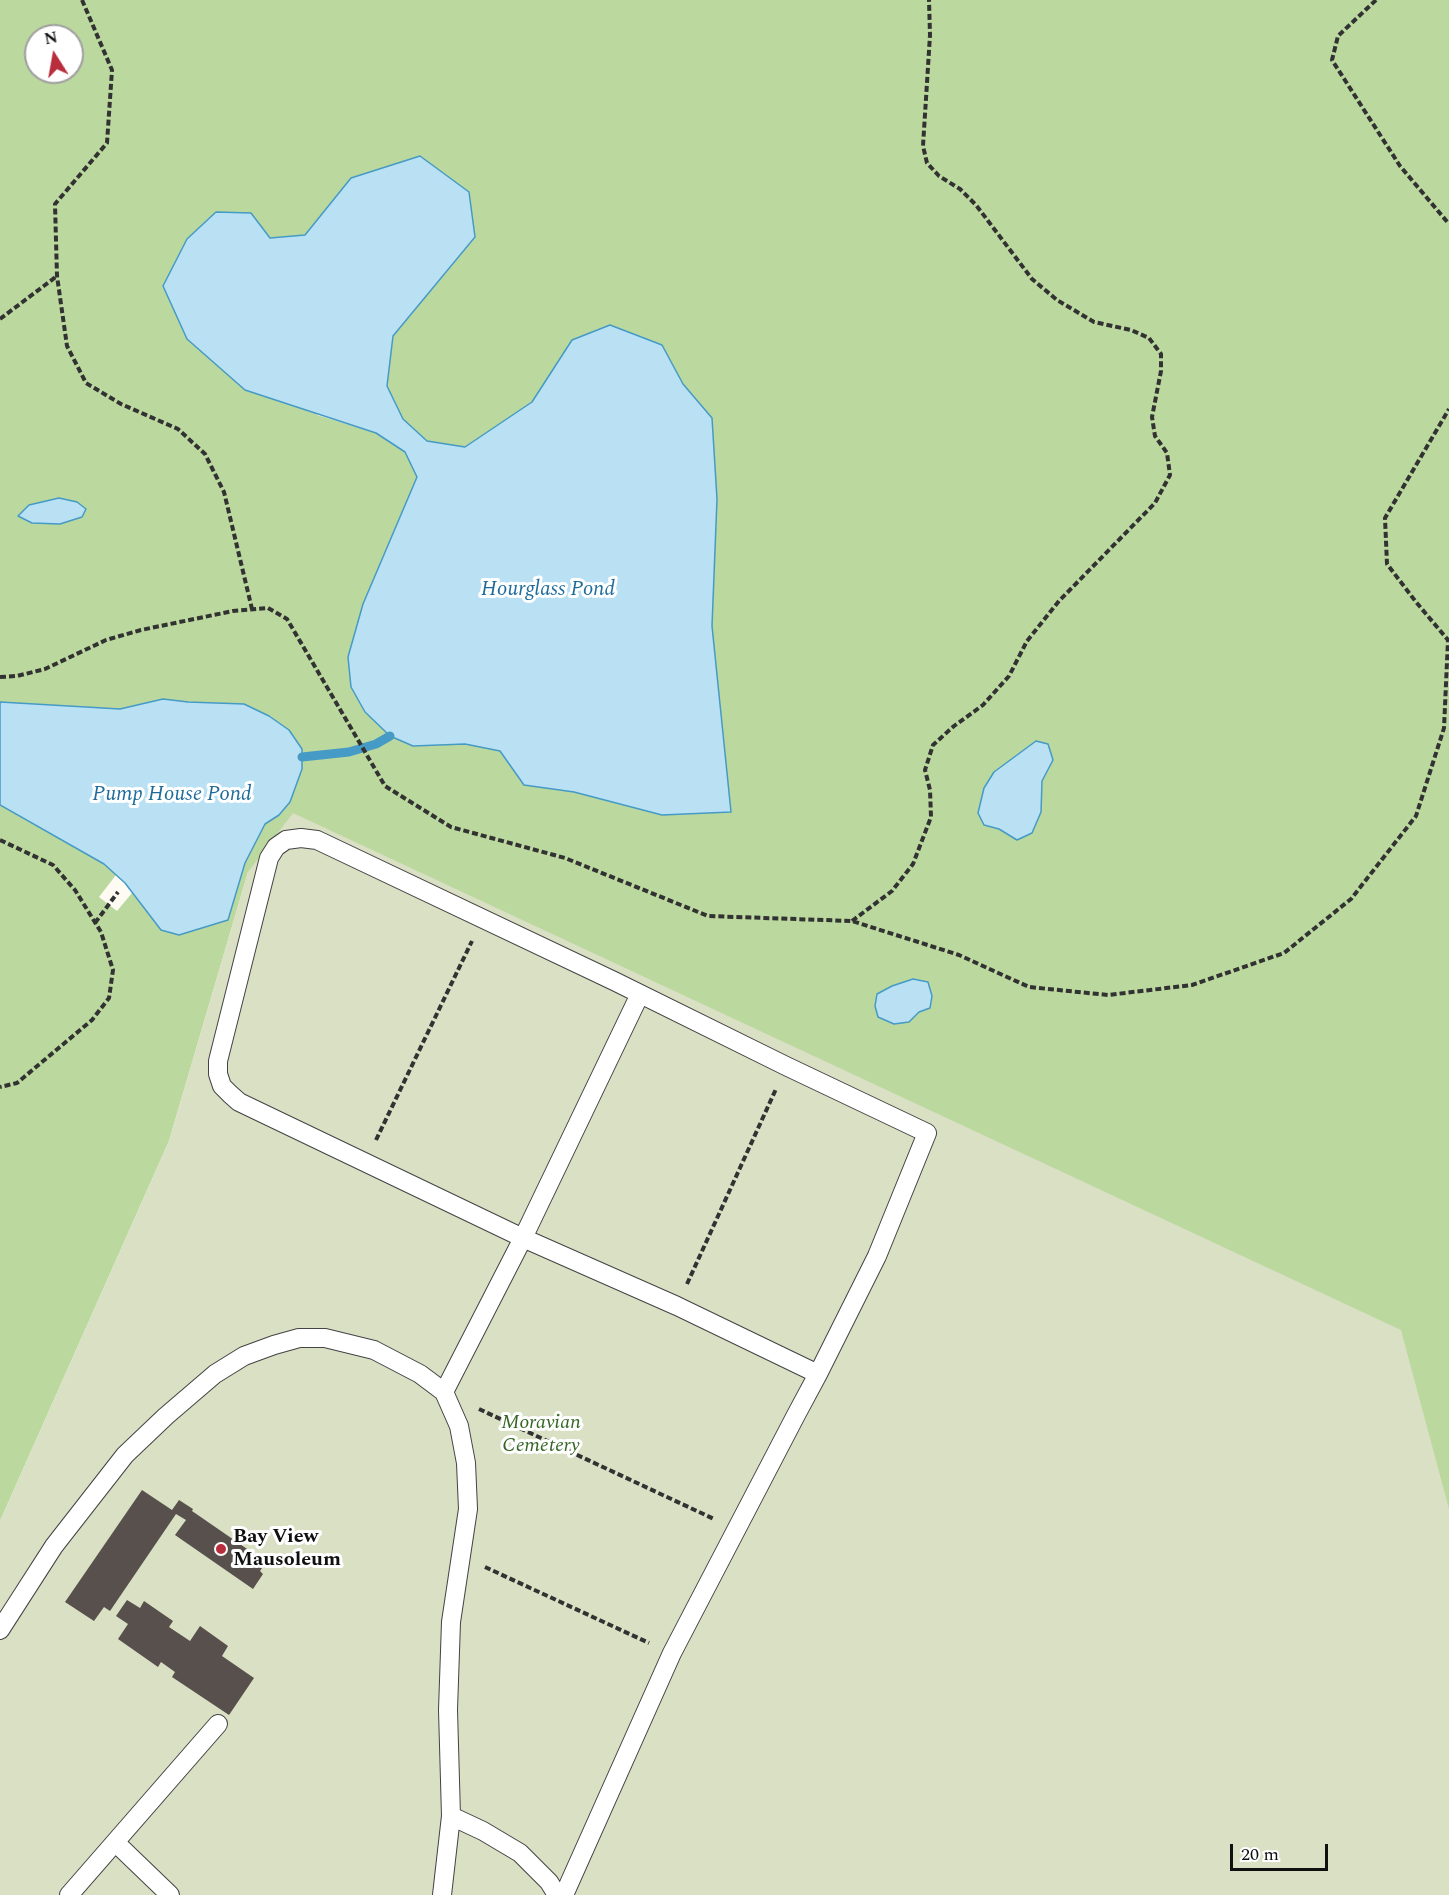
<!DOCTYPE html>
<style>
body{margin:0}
#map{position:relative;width:1449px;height:1895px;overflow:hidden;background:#fefbf3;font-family:Spectral,serif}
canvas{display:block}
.north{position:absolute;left:24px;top:24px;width:60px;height:60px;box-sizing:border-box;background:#fff;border:2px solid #9f9f9f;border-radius:50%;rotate:349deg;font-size:16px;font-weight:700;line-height:24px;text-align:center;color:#101010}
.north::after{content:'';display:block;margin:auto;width:21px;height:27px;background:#b92e3d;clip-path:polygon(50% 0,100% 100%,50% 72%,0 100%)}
.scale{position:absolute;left:1230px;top:1844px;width:98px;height:27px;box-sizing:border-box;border:3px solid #101010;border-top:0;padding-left:8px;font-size:18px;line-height:21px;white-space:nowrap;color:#101010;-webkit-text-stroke:4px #fff;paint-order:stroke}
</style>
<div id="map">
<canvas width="1449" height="1895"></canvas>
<div class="north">N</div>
<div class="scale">20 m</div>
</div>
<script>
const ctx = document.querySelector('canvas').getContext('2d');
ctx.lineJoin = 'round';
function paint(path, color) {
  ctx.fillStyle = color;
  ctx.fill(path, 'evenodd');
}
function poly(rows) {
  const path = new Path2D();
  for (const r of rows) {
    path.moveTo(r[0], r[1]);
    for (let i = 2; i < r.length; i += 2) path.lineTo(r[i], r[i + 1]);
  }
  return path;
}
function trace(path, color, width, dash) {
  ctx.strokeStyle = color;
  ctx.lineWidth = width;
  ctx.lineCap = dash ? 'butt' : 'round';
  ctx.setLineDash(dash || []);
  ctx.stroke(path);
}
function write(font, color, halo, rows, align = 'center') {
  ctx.font = font + ' Spectral,serif';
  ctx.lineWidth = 6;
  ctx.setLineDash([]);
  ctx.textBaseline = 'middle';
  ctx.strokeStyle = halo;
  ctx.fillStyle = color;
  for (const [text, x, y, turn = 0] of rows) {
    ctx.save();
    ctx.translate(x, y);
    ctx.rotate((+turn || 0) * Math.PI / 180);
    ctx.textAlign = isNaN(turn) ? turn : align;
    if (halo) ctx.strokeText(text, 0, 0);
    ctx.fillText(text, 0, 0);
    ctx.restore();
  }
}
paint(poly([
 [0,0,1449,0,1449,1895,248,872,169,1141,0,1521,0,805,104,864,116,875,99,897,117,911,132,893,161,930,228,920,245,863,265,823,279,815,302,769,302,749,188,702,163,699,120,709,0,702],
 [36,36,72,36,72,72,36,72],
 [351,178,475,238,393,336,387,386,403,419,427,441,465,448,532,402,572,340,610,325,662,345,683,384,712,418,717,499,712,626,574,792,524,785,500,751,465,744,413,746,363,604,417,477,405,452,376,433,317,415,250,213,270,238,305,235],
 [1035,742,1052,760,1042,781,1041,812,1017,840,999,829,994,772]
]), '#bbd89e');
paint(poly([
 [293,813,1401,1330,1449,1509,1449,1895,0,1895,0,1521,169,1141,248,872]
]), '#d9e0c4');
const water = poly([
 [420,156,469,192,475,237,393,336,387,386,403,419,427,441,465,447,532,402,572,340,610,325,662,345,683,384,712,418,717,499,712,626,731,812,662,815,574,792,524,785,500,751,465,744,413,746,390,736,365,712,351,687,348,657,363,604,417,477,405,452,376,433,245,390,187,339,163,286,187,239,216,212,251,213,270,238,305,235,351,178,420,156],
 [59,498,77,502,86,509,82,517,60,524,32,523,18,516,29,505,59,498],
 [163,699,188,702,244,704,269,716,289,730,302,749,302,769,290,802,279,815,265,824,245,863,228,920,179,935,161,930,125,883,104,864,0,805,0,702,120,709,163,699],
 [1036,741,1048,744,1053,760,1042,781,1041,812,1032,833,1017,840,999,829,984,825,978,813,984,788,994,772,1036,741],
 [913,979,928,982,932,996,930,1008,919,1012,909,1022,894,1024,878,1017,875,1006,877,994,892,986,913,979]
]);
paint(water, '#bae1f3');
trace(water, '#459ac6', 1.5);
trace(poly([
 [302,757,349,752,376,744,390,736]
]), '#459ac6', 9);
paint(poly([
 [142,1490,172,1510,179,1500,193,1509,192,1511,266,1562,260,1571,263,1574,253,1589,175,1535,186,1520,176,1514,110,1611,104,1607,94,1621,65,1602],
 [127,1600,140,1608,144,1601,173,1621,169,1627,190,1641,200,1626,228,1646,222,1656,254,1678,229,1715,172,1677,175,1672,161,1662,158,1667,118,1639,128,1624,116,1616]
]), '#58504c');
const lane = poly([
 [444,1392,523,1238,640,994],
 [0,1630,54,1546,125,1455,166,1416,215,1374,244,1356,274,1345,299,1338,325,1338,374,1350,420,1374,444,1392,459,1426,466,1463,468,1509,451,1622,448,1710,451,1816,442,1895],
 [451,1816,483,1831,520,1853,549,1882,557,1895],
 [116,1843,170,1895],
 [69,1895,218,1724],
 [564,1895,672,1653,796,1415,818,1374,877,1256,927,1133,786,1066,614,981,317,840,301,838,286,840,276,847,269,858,218,1061,218,1074,222,1086,230,1094,239,1102,523,1238,677,1306,818,1374]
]);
trace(lane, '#434343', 20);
trace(poly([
 [82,0,112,70,107,143,55,204,57,276,67,346,86,383,121,404,178,429,205,454,224,492,252,609],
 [1376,0,1338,36,1332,60,1400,166,1449,224],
 [0,319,57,276],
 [0,677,17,676,45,669,106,640,141,630,233,611,268,608,287,619,385,786,451,827,565,858,708,916,852,921,959,955,1029,987,1108,995,1192,985,1284,953,1351,899,1416,816,1444,728,1448,640,1416,602,1387,564,1385,518,1449,409],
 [0,840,53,865,75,890,101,932,113,970,109,998,92,1020,17,1083,0,1087],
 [852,921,892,891,913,864,931,817,930,790,925,770,933,745,954,726,983,705,1009,676,1027,641,1059,601,1155,503,1170,475,1167,453,1155,436,1152,417,1161,371,1161,354,1149,338,1131,330,1094,322,1057,300,1032,279,976,205,960,189,939,176,927,163,923,146,930,35,929,0],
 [95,923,118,892],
 [376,1140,472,941],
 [687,1284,776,1089],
 [479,1409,714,1519],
 [485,1567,649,1643]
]), '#323232', 4, [6, 3]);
trace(lane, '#fff', 18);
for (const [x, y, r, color] of [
 [221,1549,6,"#b92e3d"]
]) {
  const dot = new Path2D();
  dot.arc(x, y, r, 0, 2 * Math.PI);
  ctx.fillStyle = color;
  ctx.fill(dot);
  trace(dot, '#fff', 2);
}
write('italic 20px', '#346523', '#fff', [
 ["Moravian",541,1424],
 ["Cemetery",541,1447]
]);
write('bold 20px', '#101010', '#fff', [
 ["Bay View",233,1538],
 ["Mausoleum",233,1561]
], 'left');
write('italic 21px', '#1f6c9b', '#fff', [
 ["Hourglass Pond",548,591],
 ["Pump House Pond",172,796]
]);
</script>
